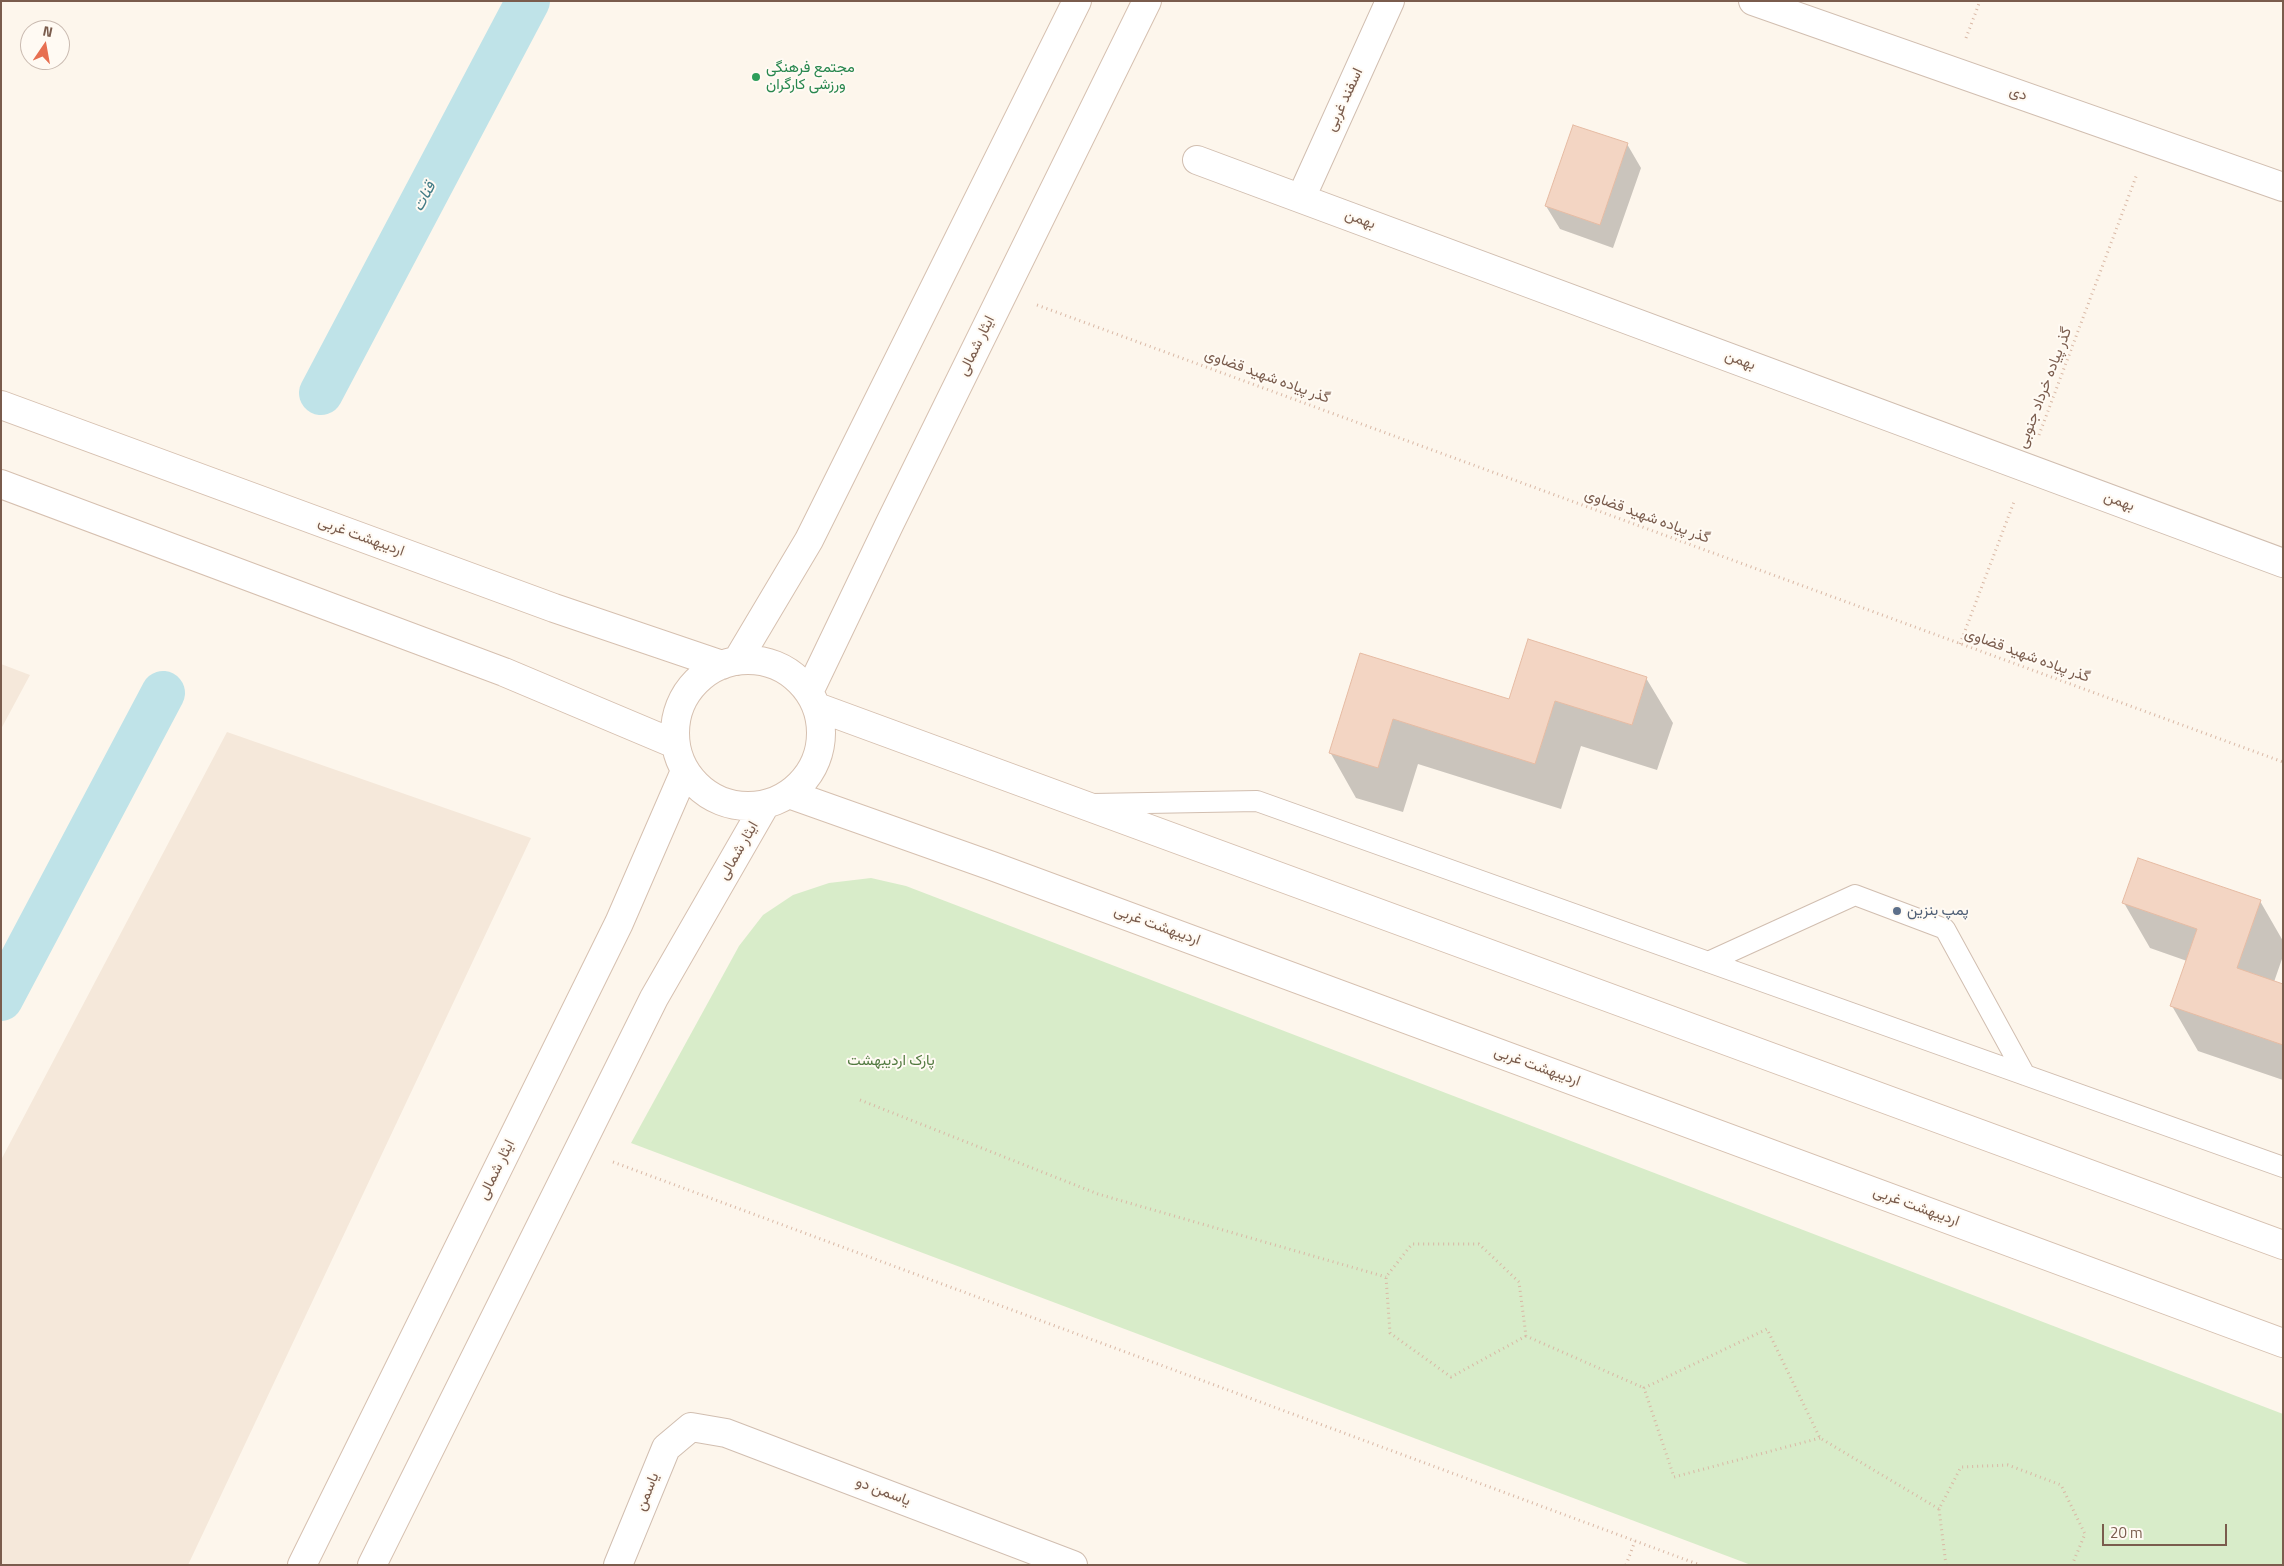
<!DOCTYPE html>
<meta charset="utf-8">
<style>
body{margin:0}
#map{position:relative;width:2284px;height:1566px;overflow:hidden;background:#fdf6ec;font-family:"Titillium Web",sans-serif}
canvas{display:block}
.frame{position:absolute;inset:0;border:2px solid #7a5c4d;pointer-events:none}
.north{position:absolute;left:20px;top:20px;width:50px;height:50px;box-sizing:border-box;background:#fffaf3;border:1px solid #cabbb1;border-radius:50%;rotate:12deg;font-size:14px;font-weight:700;line-height:20px;text-align:center;color:#7a5c4d}
.north::after{content:'';display:block;margin:auto;width:18px;height:22px;background:#e76f51;clip-path:polygon(50% 0,100% 100%,50% 72%,0 100%)}
.scale{position:absolute;left:2102px;top:1524px;width:125px;height:22px;box-sizing:border-box;border:2px solid #7a5c4d;border-top:0;padding-left:6px;font-size:15px;line-height:18px;white-space:nowrap;color:#7a5c4d;-webkit-text-stroke:4px #fffaf3;paint-order:stroke}
</style>
<div id="map">
<canvas width="2284" height="1566"></canvas>
<div class="frame"></div>
<div class="north">N</div>
<div class="scale">20 m</div>
</div>
<script>
const ctx = document.querySelector('canvas').getContext('2d');
ctx.lineJoin = 'round';
function paint(path, color) {
  ctx.fillStyle = color;
  ctx.fill(path, 'evenodd');
}
function poly(rows) {
  const path = new Path2D();
  for (const r of rows) {
    if (r.length === 3) {
      path.moveTo(r[0] + r[2], r[1]);
      path.arc(r[0], r[1], r[2], 0, 2 * Math.PI);
      continue;
    }
    path.moveTo(r[0], r[1]);
    for (let i = 2; i < r.length; i += 2) path.lineTo(r[i], r[i + 1]);
  }
  return path;
}
function trace(path, color, width, dash) {
  ctx.strokeStyle = color;
  ctx.lineWidth = width;
  ctx.lineCap = dash ? 'butt' : 'round';
  ctx.setLineDash(dash || []);
  ctx.stroke(path);
}
function write(font, color, halo, rows, align = 'center') {
  ctx.font = font + ' "Titillium Web",Vazirmatn,sans-serif';
  ctx.lineWidth = 4;
  ctx.setLineDash([]);
  ctx.textBaseline = 'middle';
  ctx.strokeStyle = halo;
  ctx.fillStyle = color;
  for (const [text, x, y, turn = 0] of rows) {
    ctx.save();
    ctx.translate(x, y);
    ctx.rotate((+turn || 0) * Math.PI / 180);
    ctx.textAlign = isNaN(turn) ? turn : align;
    if (halo) ctx.strokeText(text, 0, 0);
    ctx.fillText(text, 0, 0);
    ctx.restore();
  }
}
paint(poly([
 [1,664,30,675,1,729],
 [227,732,531,838,188,1565,1,1565,1,1160]
]), '#f5e8da');
paint(poly([
 [871,878,906,886,2283,1414,2283,1565,1751,1565,631,1143,739,946,763,915,793,895,829,883]
]), '#d8ecc9');
paint(poly([
 [1627,144,1641,168,1613,248,1560,229,1546,206],
 [1361,654,1510,701,1646,678,1673,723,1657,770,1581,746,1561,809,1418,764,1403,812,1356,798,1330,752],
 [2260,901,2283,941,2283,956,2274,982,2283,985,2283,1080,2198,1051,2172,1006,2187,961,2150,948,2124,903]
]), '#0003');
trace(poly([
 [321,393,528,1],
 [1,999,163,693]
]), '#bfe3e8', 44);
const building = poly([
 [1573,125,1628,143,1600,225,1545,206,1573,125],
 [1528,639,1647,677,1632,725,1555,701,1535,764,1393,719,1378,768,1329,753,1360,653,1509,699,1528,639],
 [2138,858,2261,900,2237,968,2283,984,2283,1045,2170,1006,2197,929,2122,903,2138,858]
]);
paint(building, '#f3d5c3');
trace(building, '#e6bba3', 1);
const service = poly([
 [1093,804,1257,801,2283,1167],
 [1708,962,1855,895,1945,929,2025,1075]
]);
const minor = poly([
 [1753,1,2283,187],
 [1197,160,2283,563],
 [1301,198,1390,1],
 [618,1565,666,1448,691,1427,726,1433,1073,1565]
]);
const secondary = poly([
 [1,405,554,608,722,665],
 [1,484,504,672,675,744],
 [748,733,73],
 [737,661,809,540,1077,1],
 [809,692,890,523,1147,1],
 [817,707,2283,1245],
 [789,794,992,866,2283,1343],
 [302,1565,619,923,685,771],
 [372,1565,654,998,765,805]
]);
trace(service, '#d1beb0', 22);
trace(minor, '#d1beb0', 30);
trace(secondary, '#d6c0b0', 30);
trace(poly([
 [1966,38,1980,1],
 [1037,305,2283,762],
 [2039,435,2137,174],
 [1960,644,2014,502],
 [860,1100,1098,1194,1386,1277],
 [613,1162,1700,1565],
 [1526,1336,1451,1377,1390,1333,1386,1277,1412,1244,1479,1244,1519,1282,1526,1336,1644,1388],
 [1820,1438,1674,1477,1644,1388,1767,1329,1820,1438,1939,1509],
 [1626,1565,1635,1541],
 [1946,1565,1939,1509,1961,1467,2008,1465,2061,1485,2085,1534,2072,1565]
]), '#d9b8a5', 3, [1, 4]);
trace(service, '#fff', 20);
trace(minor, '#fff', 28);
trace(secondary, '#fff', 28);
for (const [x, y, r, color] of [
 [756,77,5,"#2e9e5b"],
 [1897,911,5,"#5c6f8a"]
]) {
  const dot = new Path2D();
  dot.arc(x, y, r, 0, 2 * Math.PI);
  ctx.fillStyle = color;
  ctx.fill(dot);
  trace(dot, '#fffaf3', 2);
}
write('15px', '#27864d', '#fffaf3', [
 ["مجتمع فرهنگی",766,68],
 ["ورزشی کارگران",766,85]
], 'left');
write('15px', '#7a5c4d', '#fffaf3', [
 ["دی",2018,94,19],
 ["اسفند غربی",1345,100,-65],
 ["بهمن",1360,220,20],
 ["ایثار شمالی",977,346,-64],
 ["بهمن",1740,361,20],
 ["گذر پیاده شهید قضاوی",1267,377,20],
 ["گذر پیاده خرداد جنوبی",2045,388,-69],
 ["بهمن",2119,502,20],
 ["گذر پیاده شهید قضاوی",1647,517,20],
 ["اردیبهشت غربی",361,537,20],
 ["گذر پیاده شهید قضاوی",2027,656,20],
 ["ایثار شمالی",739,851,-60],
 ["اردیبهشت غربی",1157,926,20],
 ["اردیبهشت غربی",1537,1067,20],
 ["ایثار شمالی",497,1170,-64],
 ["اردیبهشت غربی",1916,1207,20],
 ["یاسمن",648,1492,-68],
 ["یاسمن دو",883,1492,21]
]);
write('15px', '#4e5e75', '#fffaf3', [
 ["پمپ بنزین",1907,911]
], 'left');
write('15px', '#537a41', '#fffaf3', [
 ["پارک اردیبهشت",891,1061]
]);
write('italic 16px', '#437c86', '#fffaf3', [
 ["قنات",425,197,-62]
]);
</script>
